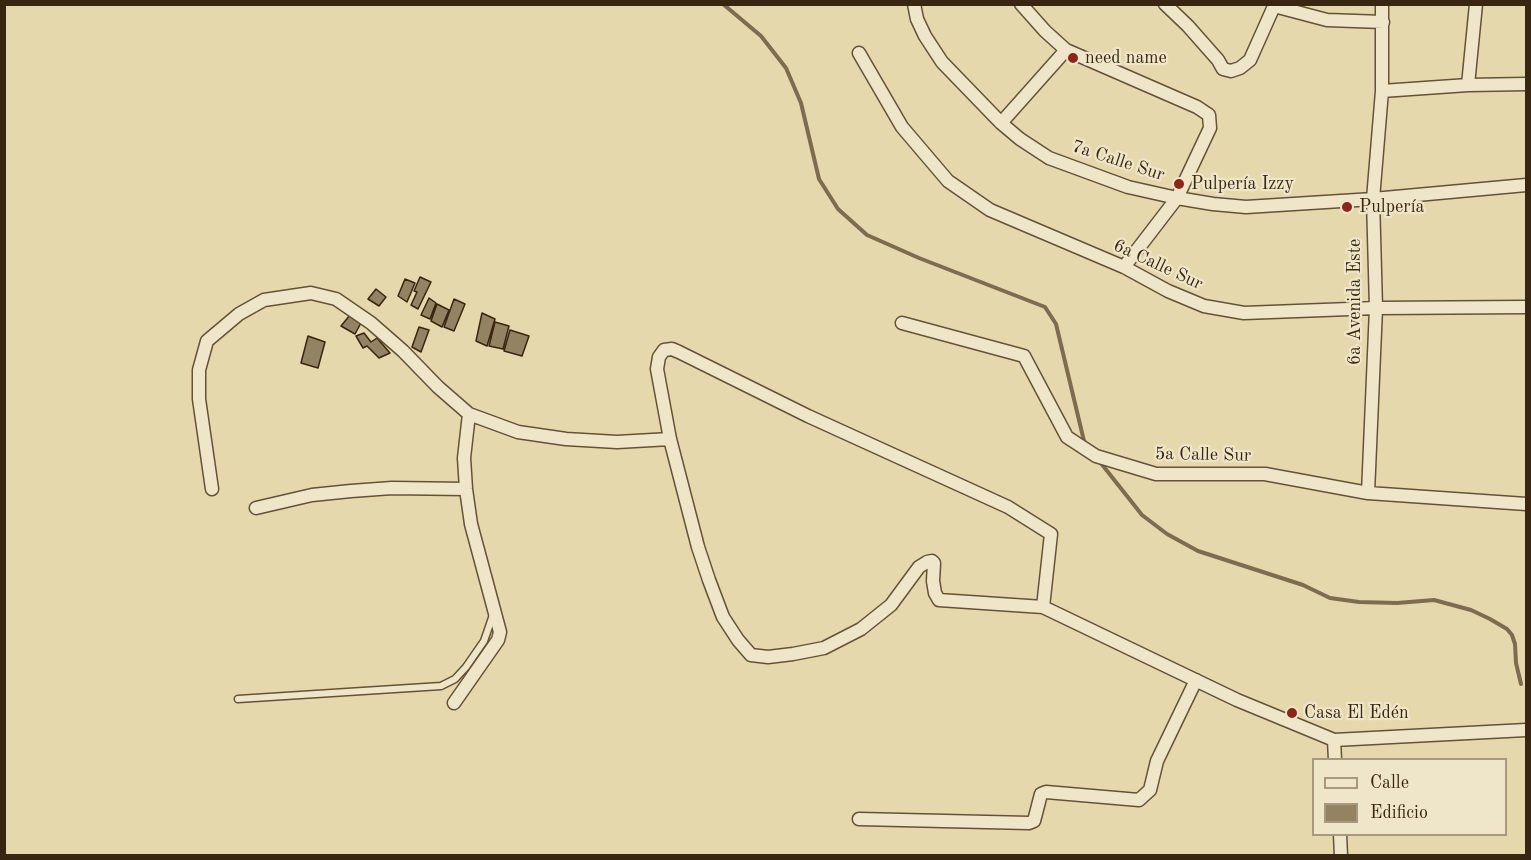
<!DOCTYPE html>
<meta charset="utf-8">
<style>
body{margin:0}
#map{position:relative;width:1531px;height:860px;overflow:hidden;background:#e6d8ad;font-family:"Old Standard TT",serif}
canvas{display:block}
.frame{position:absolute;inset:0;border:6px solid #382610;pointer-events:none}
.legend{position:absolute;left:1312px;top:758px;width:195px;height:78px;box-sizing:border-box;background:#efe6ca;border:2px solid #a69980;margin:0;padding:8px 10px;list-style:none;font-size:18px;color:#382610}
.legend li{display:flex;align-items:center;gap:12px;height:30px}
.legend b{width:30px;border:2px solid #a69980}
</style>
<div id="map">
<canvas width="1531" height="860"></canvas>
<div class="frame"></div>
<ul class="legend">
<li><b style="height:8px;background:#efe6ca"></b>Calle</li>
<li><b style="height:16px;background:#928362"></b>Edificio</li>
</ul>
</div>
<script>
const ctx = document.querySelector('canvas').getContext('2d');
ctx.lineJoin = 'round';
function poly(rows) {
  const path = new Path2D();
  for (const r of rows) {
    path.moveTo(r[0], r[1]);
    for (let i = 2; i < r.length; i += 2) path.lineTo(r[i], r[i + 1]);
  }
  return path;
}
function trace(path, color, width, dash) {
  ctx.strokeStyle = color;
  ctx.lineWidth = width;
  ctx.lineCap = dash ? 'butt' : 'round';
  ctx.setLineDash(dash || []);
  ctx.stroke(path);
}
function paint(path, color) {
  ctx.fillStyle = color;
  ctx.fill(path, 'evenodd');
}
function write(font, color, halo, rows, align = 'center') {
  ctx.font = font + ' "Old Standard TT",serif';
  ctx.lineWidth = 4.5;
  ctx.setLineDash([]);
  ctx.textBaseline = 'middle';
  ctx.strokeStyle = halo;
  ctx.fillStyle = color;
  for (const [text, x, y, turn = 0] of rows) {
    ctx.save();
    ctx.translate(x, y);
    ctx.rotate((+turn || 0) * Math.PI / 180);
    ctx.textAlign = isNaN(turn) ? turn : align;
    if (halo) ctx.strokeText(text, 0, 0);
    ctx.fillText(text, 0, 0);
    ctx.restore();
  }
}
trace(poly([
 [723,4,761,36,786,68,801,103,819,179,838,209,867,235,919,258,1045,307,1056,324,1084,441,1086,444],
 [1100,462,1142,515,1167,534,1198,551,1303,585,1330,598,1359,602,1397,603,1434,600,1471,610,1490,619,1507,629,1512,635,1515,644,1516,663,1521,684]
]), '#7d6c4e', 4);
const building = poly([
 [420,277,431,282,418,309,411,305,417,292,414,291,420,277],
 [405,279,415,283,407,302,398,296,405,279],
 [376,289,386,297,379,306,368,299,376,289],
 [429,298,436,303,430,319,421,315,429,298],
 [454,299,465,304,454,331,444,327,454,299],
 [437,304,449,310,442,327,431,321,437,304],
 [482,313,495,319,487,346,476,341,482,313],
 [350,315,361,323,355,334,341,326,350,315],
 [495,322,509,326,503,349,489,346,495,322],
 [419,327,429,330,421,352,412,347,419,327],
 [510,330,529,336,522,356,504,351,510,330],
 [364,333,371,342,377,338,390,353,379,358,367,346,363,348,356,336,364,333],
 [308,336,325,342,318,368,301,363,308,336]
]);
paint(building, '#928362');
trace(building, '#382610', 1.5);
const lane = poly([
 [238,699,441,686,455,679,466,667,484,641,493,615]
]);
const street = poly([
 [914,4,917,19,925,36,942,62,1001,123,1020,139,1049,158,1128,187,1177,198,1213,204,1246,207,1373,199,1526,185],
 [1021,4,1045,31,1066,50,1197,107,1209,115,1210,128,1177,198,1124,267],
 [1165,4,1188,26,1218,60,1223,69,1231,71,1240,68,1250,60,1275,4],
 [1274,6,1327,20,1383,22],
 [859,53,902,127,948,181,990,210,1124,267,1168,291,1204,306,1244,313,1376,308,1526,307],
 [1468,85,1476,4],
 [1382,91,1468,85,1526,84],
 [1001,123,1066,50],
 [902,323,1024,356,1067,437,1096,456,1156,474,1265,474,1368,493,1526,504],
 [212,489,199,399,199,370,207,341,239,314,264,300,311,293,336,299,371,323,403,351,438,387,469,414,518,432,566,439,617,442,670,439],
 [1368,493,1376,308,1373,199,1382,91,1382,4],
 [256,508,312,495,351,491,392,488,466,489],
 [1043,607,1051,534,1008,507,808,416,679,352,672,349,664,350,659,357,657,369,670,439,698,547,709,580,723,617,738,640,751,655,768,657,793,654,824,648,861,629,891,605,919,567,927,562,932,561,934,563,933,581,935,593,939,600,1043,607,1237,700,1334,740,1526,730],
 [454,703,498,640,500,632,471,524,466,489,464,458,469,414],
 [1334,740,1335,760],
 [859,819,1029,823,1034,821,1041,794,1046,792,1139,800,1150,790,1157,761,1196,680],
 [1340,834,1341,856]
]);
trace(lane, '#645237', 9);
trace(street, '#645237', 15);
trace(lane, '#efe6ca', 6);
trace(street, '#efe6ca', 12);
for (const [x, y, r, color] of [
 [1073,58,6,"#8f2418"],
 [1179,184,6,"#8f2418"],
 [1347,207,6,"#8f2418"],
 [1292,713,6,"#8f2418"]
]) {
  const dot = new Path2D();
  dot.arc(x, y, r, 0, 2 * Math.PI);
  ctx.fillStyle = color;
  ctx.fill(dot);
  trace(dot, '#efe6ca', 2);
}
write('18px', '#382610', '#efe6ca', [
 ["need name",1085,58],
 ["Pulpería Izzy",1191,184],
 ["Pulpería",1359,207],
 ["Casa El Edén",1304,713]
], 'left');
write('18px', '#382610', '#efe6ca', [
 ["7a Calle Sur",1118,161,18],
 ["6a Calle Sur",1158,265,25],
 ["6a Avenida Este",1355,302,-90],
 ["5a Calle Sur",1203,455,1]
]);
</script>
